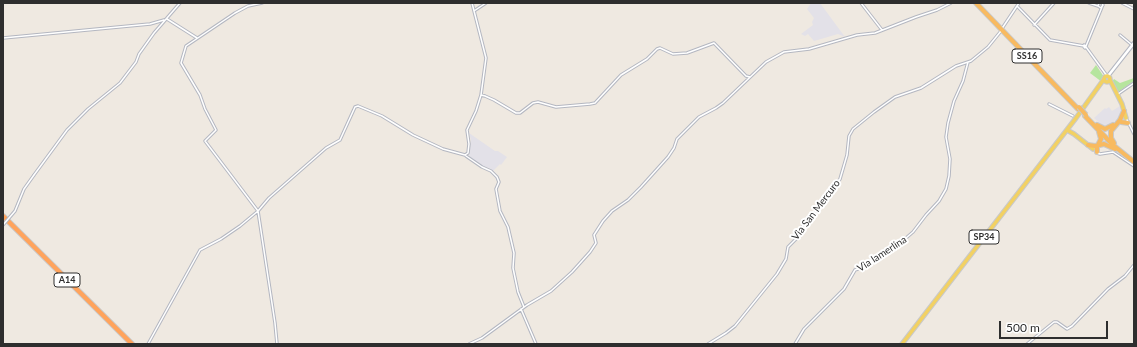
<!DOCTYPE html>
<style>
body{margin:0}
#map{position:relative;width:1137px;height:347px;overflow:hidden;background:#efe9e1;font-family:Lato,sans-serif}
canvas{display:block}
.frame{position:absolute;inset:0;border:4px solid #2e2e2e;pointer-events:none}
.scale{position:absolute;left:999px;top:321px;width:109px;height:18px;box-sizing:border-box;border:2px solid #2e2e2e;border-top:0;padding-left:5px;font-size:12px;line-height:14px;white-space:nowrap;color:#2e2e2e;-webkit-text-stroke:3px #fff;paint-order:stroke}
</style>
<div id="map">
<canvas width="1137" height="347"></canvas>
<div class="frame"></div>
<div class="scale">500 m</div>
</div>
<script>
const ctx = document.querySelector('canvas').getContext('2d');
ctx.lineJoin = 'round';
function paint(path, color) {
  ctx.fillStyle = color;
  ctx.fill(path, 'evenodd');
}
function poly(rows) {
  const path = new Path2D();
  for (const r of rows) {
    if (r.length === 3) {
      path.moveTo(r[0] + r[2], r[1]);
      path.arc(r[0], r[1], r[2], 0, 2 * Math.PI);
      continue;
    }
    path.moveTo(r[0], r[1]);
    for (let i = 2; i < r.length; i += 2) path.lineTo(r[i], r[i + 1]);
  }
  return path;
}
function trace(path, color, width, dash) {
  ctx.strokeStyle = color;
  ctx.lineWidth = width;
  ctx.lineCap = dash ? 'butt' : 'round';
  ctx.setLineDash(dash || []);
  ctx.stroke(path);
}
function write(font, color, halo, rows, align = 'center') {
  ctx.font = font + ' Lato,sans-serif';
  ctx.lineWidth = 4;
  ctx.setLineDash([]);
  ctx.textBaseline = 'middle';
  ctx.strokeStyle = halo;
  ctx.fillStyle = color;
  for (const [text, x, y, turn = 0] of rows) {
    ctx.save();
    ctx.translate(x, y);
    ctx.rotate((+turn || 0) * Math.PI / 180);
    ctx.textAlign = isNaN(turn) ? turn : align;
    if (halo) ctx.strokeText(text, 0, 0);
    ctx.fillText(text, 0, 0);
    ctx.restore();
  }
}
paint(poly([
 [811,3,820,3,845,37,838,34,814,41,808,34,805,36,801,34,813,25,812,22,814,18,807,9],
 [1120,106,1122,112,1119,118,1108,125,1103,126,1094,118,1105,108,1106,109,1109,107,1112,111],
 [469,133,495,151,498,151,507,157,501,165,500,164,493,171,489,168,482,166,470,159,469,156,471,140]
]), '#e3e1e8');
paint(poly([
 [1096,65,1104,77,1102,82,1090,73],
 [1134,78,1134,81,1118,92,1111,83,1114,79,1120,83]
]), '#b6e59e');
const pedestrian = poly([
 [1049,104,1073,116]
]);
const minor = poly([
 [262,3,248,6,235,13,186,46,181,63,200,95,205,109,216,130,205,141,258,211,275,323,277,344],
 [861,3,882,30],
 [1089,3,1098,6],
 [1099,3,1098,6,1101,8,1103,5,1102,3],
 [1122,3,1134,9],
 [1017,6,1050,40,1084,46],
 [474,11,486,3],
 [167,19,197,38],
 [1034,25,1054,3],
 [1003,27,1019,3],
 [1120,35,1132,45],
 [3,38,150,24,164,20],
 [1084,45,1086,46,1085,48,1084,47,1084,45],
 [1086,46,1102,7],
 [1086,47,1107,76],
 [1118,94,1134,83],
 [481,95,485,96,494,100,516,113,520,113,533,103,538,102,556,107,590,104,595,103,621,75,647,59,657,49,660,48,673,54,687,53,714,43,746,76,750,77],
 [1126,118,1134,134],
 [1097,153,1100,154,1113,152,1134,166],
 [466,156,482,167,491,171,497,177,499,182,496,189,500,211,508,227,514,253,513,268,518,292,524,307],
 [34,175,67,130,88,109,120,83,136,62,139,54,154,33,180,3],
 [521,309,536,344],
 [148,344,200,250,221,239,240,226,258,211,269,198,326,148,340,140,355,107,358,106,382,116,413,135,443,149,465,155,468,153,469,144,467,130,476,111,481,95,486,58,472,3],
 [469,344,482,338,527,305,551,291,572,272,590,252,596,243,594,235,603,221,612,211,628,200,641,187,668,157,674,148,677,139,699,117,716,108,723,103,766,62,784,52,809,49,857,35,875,33,916,17,937,10,951,3],
 [708,344,726,333,735,326,777,274,786,259,788,247,796,239,802,227,808,219,821,206,840,179,847,155,849,136,853,129,874,112,895,97,921,88,956,66,971,61,988,47,1001,31],
 [795,344,804,329,844,289,855,270,866,266,906,238,913,232,926,215,939,201,946,189,949,176,950,159,946,137,948,123,954,101,963,81,968,62],
 [1027,344,1054,322,1057,322,1067,329,1072,326,1108,289,1125,276,1134,265]
]);
const tertiary = poly([
 [1108,76,1134,43]
]);
const primary = poly([
 [1107,79,3],
 [1110,80,1122,104,1126,118],
 [1067,130,1074,134,1093,149],
 [902,344,1076,118,1104,79]
]);
const trunk = poly([
 [976,3,1078,109],
 [1085,116,1113,145,1134,162],
 [1121,122,1128,123],
 [1097,125,1105,129,1113,125],
 [1114,143,1111,138,1111,131,1120,120,1124,111],
 [1088,145,1095,146,1104,144,1115,149],
 [1097,152,1097,147,1101,139,1099,132]
]);
const motorway = poly([
 [3,216,132,344]
]);
trace(pedestrian, '#b4b7c1', 3.5);
trace(minor, '#b4b7c1', 3.5);
trace(tertiary, '#b4b7c1', 4.5);
trace(primary, '#c9c9c9', 5.5);
trace(trunk, '#c9c9c9', 6);
trace(motorway, '#c9c9c9', 6);
trace(pedestrian, '#fff', 1.5);
trace(minor, '#fff', 1.5);
trace(tertiary, '#fff', 2.5);
trace(primary, '#f2d163', 3.5);
trace(trunk, '#f8ba60', 4);
trace(motorway, '#ffa35c', 4.5);
const minorBridge = poly([
 [3,225,15,211,24,189,34,175]
]);
const trunkBridge = poly([
 [1079,107,1086,115]
]);
trace(minorBridge, '#b4b7c1', 3.5, []);
trace(trunkBridge, '#c9c9c9', 6, []);
trace(minorBridge, '#fff', 1.5);
trace(trunkBridge, '#f8ba60', 4);
for (const [x, y, w] of [
 [1027,56,30],
 [984,237,30],
 [67,280,26]
]) {
  const box = new Path2D();
  box.roundRect(x - w / 2, y - 7, w, 14, 3);
  ctx.fillStyle = '#fff';
  ctx.fill(box);
  trace(box, '#2e2e2e', 1);
}
write('bold 9px', '#2e2e2e', null, [
 ["SS16",1027,56],
 ["SP34",984,237],
 ["A14",67,280]
]);
write('10px', '#2e2e2e', '#fff', [
 ["Via San Mercuro",816,210,-53],
 ["Via lamerlina",882,254,-33]
]);
</script>
